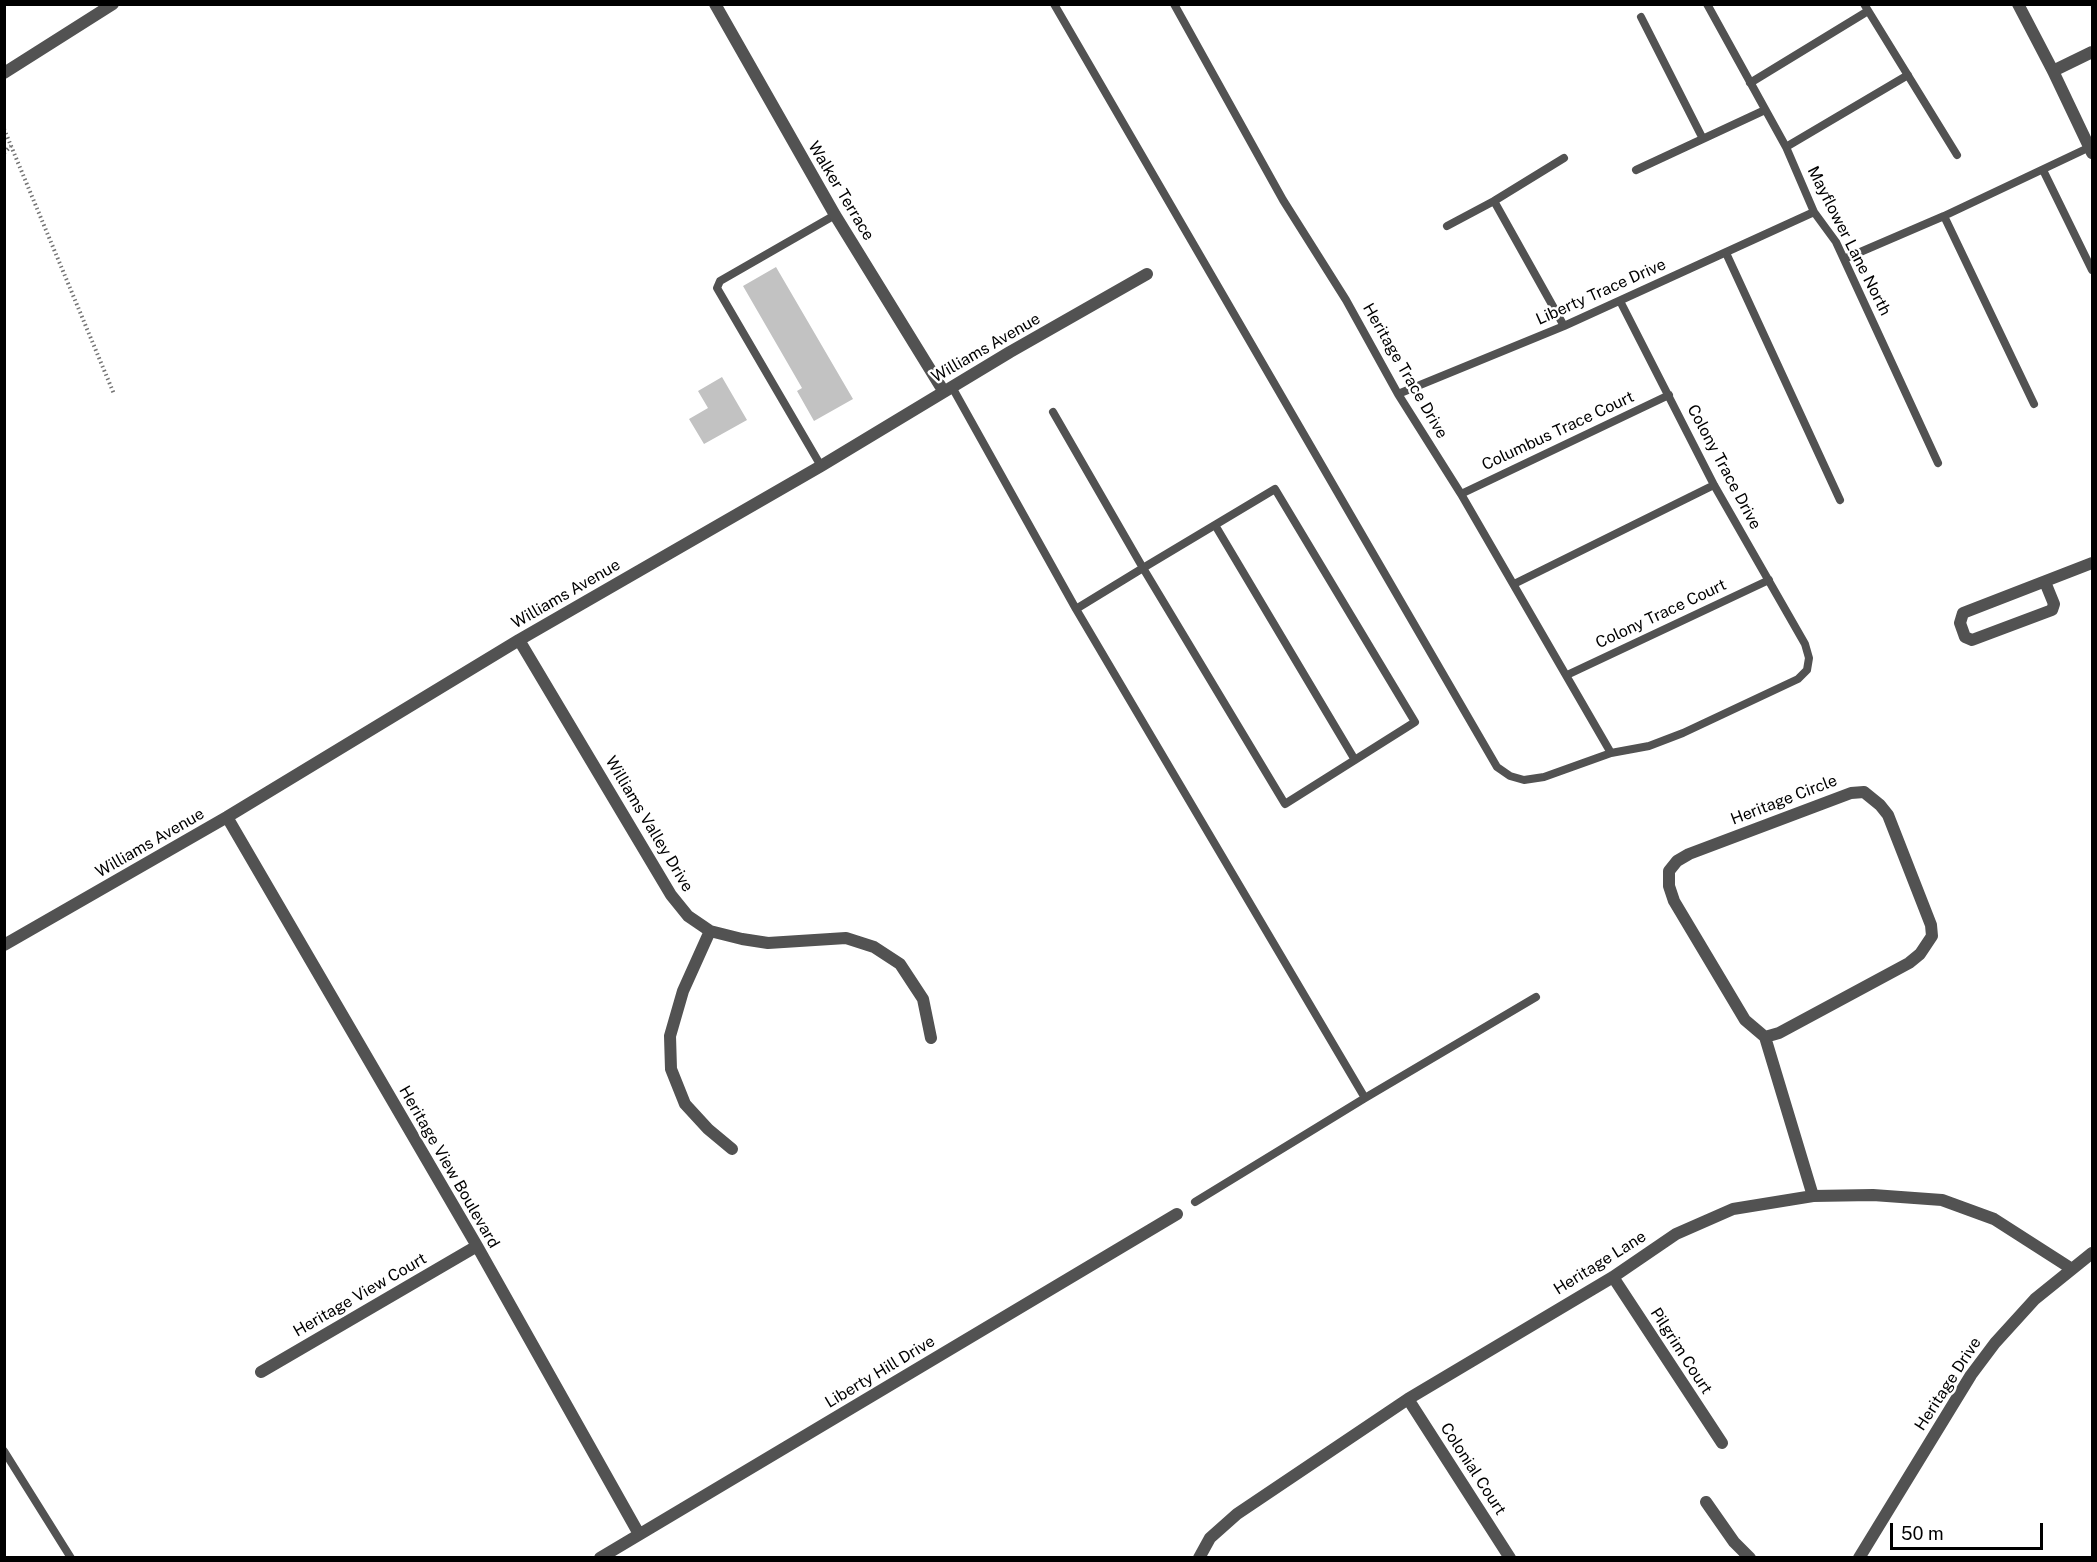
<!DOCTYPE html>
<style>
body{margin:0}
#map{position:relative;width:2097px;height:1562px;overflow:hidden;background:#fff;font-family:"Public Sans",sans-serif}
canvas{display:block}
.frame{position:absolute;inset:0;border:6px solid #000;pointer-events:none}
.scale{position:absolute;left:1890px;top:1523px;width:153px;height:27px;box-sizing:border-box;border:3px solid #000;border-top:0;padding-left:8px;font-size:18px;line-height:21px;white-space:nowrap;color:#000;-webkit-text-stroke:4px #fff;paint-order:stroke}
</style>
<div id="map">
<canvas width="2097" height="1562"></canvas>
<div class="frame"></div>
<div class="scale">50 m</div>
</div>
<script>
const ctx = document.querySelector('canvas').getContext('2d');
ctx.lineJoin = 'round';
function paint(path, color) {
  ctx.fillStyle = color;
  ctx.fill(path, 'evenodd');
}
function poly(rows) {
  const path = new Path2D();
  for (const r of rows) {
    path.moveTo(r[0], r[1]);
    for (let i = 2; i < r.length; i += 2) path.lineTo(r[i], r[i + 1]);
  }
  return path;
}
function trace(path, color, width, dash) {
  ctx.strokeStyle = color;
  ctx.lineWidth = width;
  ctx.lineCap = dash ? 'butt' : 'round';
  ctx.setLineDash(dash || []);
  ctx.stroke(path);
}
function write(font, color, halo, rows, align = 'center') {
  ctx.font = font + ' "Public Sans",sans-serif';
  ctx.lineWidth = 5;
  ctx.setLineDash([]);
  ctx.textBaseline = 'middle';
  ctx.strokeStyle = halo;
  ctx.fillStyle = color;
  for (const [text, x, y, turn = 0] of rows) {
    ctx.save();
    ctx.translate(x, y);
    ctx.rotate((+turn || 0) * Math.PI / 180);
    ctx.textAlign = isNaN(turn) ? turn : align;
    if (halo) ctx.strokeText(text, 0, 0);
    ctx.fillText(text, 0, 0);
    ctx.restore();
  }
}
paint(poly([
 [776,267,853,399,814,421,797,391,802,388,743,286],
 [722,377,747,420,704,444,689,419,708,408,698,391]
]), '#c2c2c2');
trace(poly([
 [4,129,114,394],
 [4,153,11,146]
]), '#747474', 4, [1.5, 3]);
trace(poly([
 [1054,4,1497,767,1510,776,1524,780,1544,777,1611,753,1649,746,1683,733,1798,679,1807,670,1809,658,1805,644,1714,485,1620,301],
 [1174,4,1283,200,1346,300,1398,394,1461,494,1611,753],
 [1707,4,1786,147,1814,212,1836,242,1938,463],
 [1864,4,1957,155],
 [1641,17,1703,139],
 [1750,83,1868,11],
 [1786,147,1908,75],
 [1636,170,1765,110],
 [2043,170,2092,270],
 [1944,216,2034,404],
 [1447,226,1494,201],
 [1726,253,1840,500],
 [1844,259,1944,216,2090,147],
 [1564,326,1494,201,1564,158],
 [952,387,1076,609,1365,1098],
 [1398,394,1564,326,1814,212],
 [1053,412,1143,568,1285,804,1415,722,1275,489,1143,568,1076,609],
 [821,466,717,288,720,281,835,215],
 [1461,494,1669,395],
 [1215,525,1355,760],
 [1514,584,1714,485],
 [1567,675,1769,580],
 [1195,1202,1365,1098,1536,997],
 [4,1451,71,1558]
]), '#525252', 8);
trace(poly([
 [715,4,835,215,944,392],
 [2018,4,2053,71,2092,153],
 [2053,71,2092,52],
 [4,73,113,4],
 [2045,582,2054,604,2052,610,1972,640,1965,637,1960,623,1963,613,2092,563],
 [519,640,671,895,688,916,710,931,742,939,768,943,846,938,874,947,900,964,923,999,931,1038],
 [227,817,477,1246,639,1534],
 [710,931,683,991,670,1036,671,1069,685,1104,708,1129,732,1149],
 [4,945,227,817,519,640,821,466,1010,352,1147,274],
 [1765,1037,1779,1033,1909,963,1920,954,1932,936,1931,925,1888,815,1880,805,1864,792,1851,793,1689,854,1677,861,1669,871,1669,886,1674,901,1745,1020,1765,1037,1813,1196],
 [1613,1277,1722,1443],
 [261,1372,477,1246],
 [1408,1399,1510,1558],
 [1706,1502,1734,1542,1750,1558],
 [600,1558,1177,1214],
 [1199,1558,1210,1538,1237,1514,1408,1399,1613,1277,1676,1234,1733,1209,1813,1196,1873,1195,1942,1200,1994,1219,2072,1269],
 [1859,1558,1971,1375,1995,1343,2035,1299,2092,1253]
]), '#525252', 12);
write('16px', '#000', '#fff', [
 ["Walker Terrace",841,191,59],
 ["Mayflower Lane North",1849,241,63],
 ["Liberty Trace Drive",1601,292,-24],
 ["Williams Avenue",986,348,-30],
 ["Heritage Trace Drive",1405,371,60],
 ["Columbus Trace Court",1558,431,-25],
 ["Colony Trace Drive",1724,467,62],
 ["Williams Avenue",566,594,-30],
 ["Colony Trace Court",1661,614,-25],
 ["Heritage Circle",1784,800,-21],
 ["Williams Valley Drive",649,824,59],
 ["Williams Avenue",150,843,-30],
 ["Heritage View Boulevard",449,1167,60],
 ["Heritage Lane",1600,1263,-32],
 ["Heritage View Court",360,1295,-30],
 ["Pilgrim Court",1681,1351,57],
 ["Liberty Hill Drive",880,1372,-31],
 ["Heritage Drive",1948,1384,-57],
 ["Colonial Court",1473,1469,57]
]);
</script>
